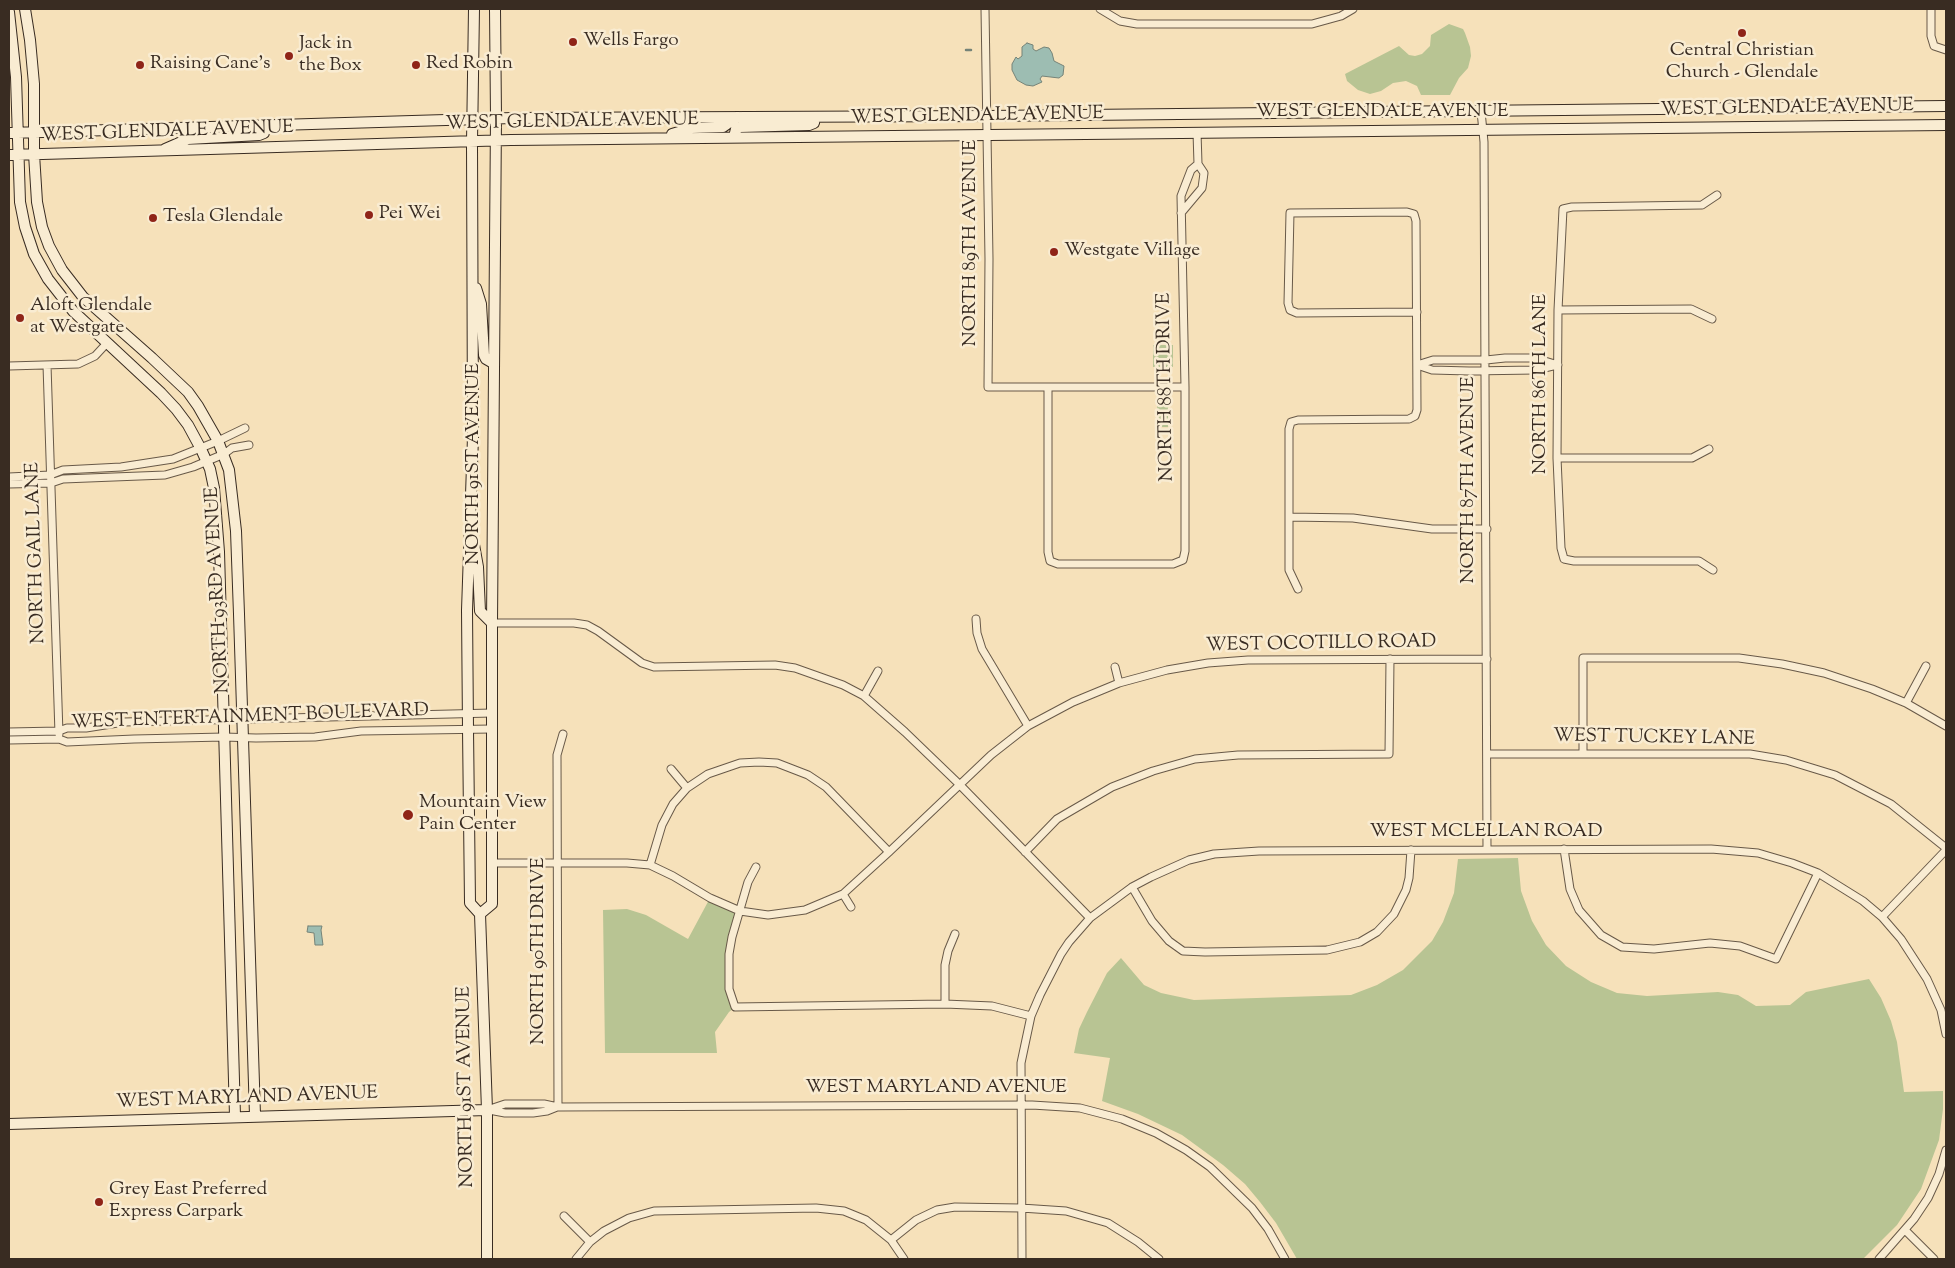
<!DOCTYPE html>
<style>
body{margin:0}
#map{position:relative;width:1955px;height:1268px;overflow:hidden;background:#f6e1ba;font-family:"Sorts Mill Goudy",serif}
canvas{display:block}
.frame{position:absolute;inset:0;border:10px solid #392c22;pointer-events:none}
</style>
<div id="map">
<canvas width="1955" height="1268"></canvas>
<div class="frame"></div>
</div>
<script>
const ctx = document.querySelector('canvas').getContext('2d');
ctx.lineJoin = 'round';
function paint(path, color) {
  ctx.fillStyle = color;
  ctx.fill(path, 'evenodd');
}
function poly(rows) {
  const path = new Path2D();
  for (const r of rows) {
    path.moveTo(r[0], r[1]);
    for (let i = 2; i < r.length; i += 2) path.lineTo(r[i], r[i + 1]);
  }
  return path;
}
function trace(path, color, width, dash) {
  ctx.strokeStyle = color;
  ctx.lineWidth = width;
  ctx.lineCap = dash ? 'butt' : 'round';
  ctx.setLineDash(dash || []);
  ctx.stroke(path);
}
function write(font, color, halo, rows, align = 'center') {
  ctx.font = font + ' "Sorts Mill Goudy",serif';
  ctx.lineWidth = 5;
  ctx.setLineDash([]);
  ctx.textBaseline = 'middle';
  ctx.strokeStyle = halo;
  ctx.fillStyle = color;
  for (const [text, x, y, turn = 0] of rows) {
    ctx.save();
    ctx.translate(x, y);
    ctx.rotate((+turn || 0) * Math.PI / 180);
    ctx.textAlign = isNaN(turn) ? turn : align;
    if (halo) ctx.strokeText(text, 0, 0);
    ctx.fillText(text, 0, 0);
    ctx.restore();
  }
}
paint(poly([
 [1449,24,1463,29,1465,33,1470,47,1471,56,1468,68,1459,78,1450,95,1421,95,1417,86,1406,81,1393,83,1381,91,1370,94,1358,90,1347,81,1345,74,1399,46,1409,55,1415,56,1422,54,1430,46,1431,35],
 [1153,345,1173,345,1173,367,1153,367],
 [1157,405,1168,405,1168,427,1158,427],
 [1518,858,1521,891,1532,921,1546,945,1566,966,1591,982,1617,993,1647,996,1718,992,1738,995,1756,1006,1790,1005,1806,992,1869,979,1881,998,1891,1021,1897,1042,1904,1092,1943,1091,1943,1109,1939,1140,1921,1189,1897,1225,1863,1259,1297,1259,1276,1223,1260,1202,1245,1184,1223,1165,1182,1135,1138,1114,1102,1101,1110,1058,1074,1053,1079,1029,1087,1012,1107,973,1121,958,1144,985,1161,993,1194,1000,1351,995,1377,985,1403,970,1432,941,1443,922,1454,893,1458,859],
 [710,898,740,911,729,969,735,1007,729,1012,715,1032,717,1053,605,1053,603,910,627,909,646,915,688,939]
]), '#b8c493');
const water = poly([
 [1027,43,1033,45,1033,49,1036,51,1044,47,1049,48,1052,53,1054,61,1064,66,1063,75,1059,78,1042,76,1040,79,1042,82,1033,86,1026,85,1017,80,1012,70,1012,64,1016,57,1018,59,1022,56,1022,47,1027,43],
 [308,926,322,926,321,930,323,945,315,945,314,933,307,932,308,926]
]);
paint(water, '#9dbdb2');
trace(water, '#758378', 1);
trace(poly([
 [966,50,971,50]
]), '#758378', 2.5);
const street = poly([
 [985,9,989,259,988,387,1185,387],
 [1100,9,1120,21,1137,24,1312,24,1341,16,1353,9],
 [1931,9,1931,36,1934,46,1946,50],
 [1481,111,1484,142,1487,849],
 [1181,213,1202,188,1204,173,1198,164,1197,132],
 [1558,310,1691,309,1712,319],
 [47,365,59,734],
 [1417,365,1433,360,1486,360,1505,358,1535,358,1558,365],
 [1417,365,1432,370,1469,371,1536,370,1557,365],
 [9,366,78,364,95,356,107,343],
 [1048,387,1048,552,1050,561,1058,564,1173,564,1183,560,1185,551,1185,387,1181,196,1191,170,1198,164],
 [1557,458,1692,458,1709,449],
 [9,477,50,475,63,470,121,467,173,459,218,441,245,428],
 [9,484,51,483,63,479,165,475,193,467,224,454,232,448,249,445],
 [1289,517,1353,518,1432,529,1487,529],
 [1713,570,1699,561,1574,561,1564,559,1561,548,1557,458,1558,310,1563,209,1572,207,1702,205,1717,195],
 [1298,589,1289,570,1289,429,1291,422,1298,420,1409,419,1415,416,1417,410,1416,221,1414,214,1407,212,1290,213,1288,303,1290,310,1297,313,1417,312],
 [976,619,977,633,982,649,1028,726],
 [492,623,574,623,587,625,598,631,642,663,654,667,775,665,795,668,843,685,864,696,905,732,959,784,1090,918],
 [1115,667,1119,683],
 [864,696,878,671],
 [1906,703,1926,666],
 [9,732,59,731,67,728,86,728,124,722,492,713],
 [9,740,59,739,67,742,134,739,224,737,256,738,315,737,361,731,492,729],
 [1487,754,1750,754,1786,760,1835,775,1891,804,1946,848],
 [1583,754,1583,658,1739,658,1782,664,1824,673,1872,689,1906,703,1946,726],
 [671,769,687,788],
 [1564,849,1570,889,1579,910,1601,935,1622,947,1654,949,1710,943,1740,946,1776,959,1818,873],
 [1025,852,1057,819,1112,787,1153,771,1195,759,1238,755,1389,754,1390,659],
 [492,863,627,863,650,865,673,876,710,898,740,911,768,915,805,910,843,894,889,852,991,755,1028,726,1073,702,1119,683,1167,670,1208,663,1248,660,1487,659],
 [650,865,662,825,673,804,687,788,708,774,740,763,759,762,777,763,808,775,826,787,889,852],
 [756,867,748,882,732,937,729,954,729,989,735,1007,945,1004,992,1006,1031,1016],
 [1132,887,1152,921,1169,941,1183,951,1205,952,1327,950,1360,942,1377,932,1394,914,1406,890,1409,878,1411,850],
 [843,894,851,907],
 [1882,917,1946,850],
 [945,1004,945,965,948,951,955,934],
 [558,1107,557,755,563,734],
 [487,1110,505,1104,544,1104,558,1107,1032,1105,1080,1108,1122,1119,1156,1133,1186,1150,1210,1167,1252,1208,1268,1229,1285,1259],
 [489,1110,505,1113,533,1113,547,1111,557,1107],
 [564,1216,590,1242],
 [1905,1230,1934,1259],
 [891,1240,916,1220,937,1210,955,1207,1021,1208,1066,1211,1108,1223,1138,1242,1159,1259],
 [576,1259,590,1242,604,1231,629,1218,654,1211,816,1208,844,1211,866,1220,891,1240,904,1259],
 [1022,1259,1021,1063,1031,1016,1040,995,1061,954,1069,942,1090,918,1132,887,1151,877,1189,860,1214,854,1259,851,1711,849,1758,853,1792,863,1818,873,1863,901,1882,917,1901,939,1927,979,1941,1010,1946,1034],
 [1879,1259,1914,1219,1928,1198,1939,1174,1946,1150]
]);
const secondary = poly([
 [25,9,30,40,34,84,34,154,37,202,42,227,49,246,62,270,83,297,152,358,188,392,198,406,218,441,229,470,236,531,239,614,255,1115],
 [474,9,472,142,473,437,467,610,468,729,470,903,480,914,487,1110,487,1259],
 [9,12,16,77,20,202,25,227,34,254,48,279,73,311,161,393,176,409,188,425,201,449,210,469,214,488,219,552,235,1116],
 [9,133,513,118,987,116,1946,106],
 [672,134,692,128,723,127,737,117],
 [734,137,736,129,740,127,809,125,814,123,815,117],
 [165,149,188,139,259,135,264,133,265,126],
 [9,155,511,140,1946,125],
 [476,288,481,304,484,355,486,359,493,363],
 [473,539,478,567,480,611,492,623],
 [480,914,492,904,492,623,496,118,495,9],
 [9,1124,487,1110]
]);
trace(street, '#685948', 9);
trace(secondary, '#392c22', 12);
trace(street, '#f9ecd2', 7);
trace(secondary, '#f9ecd2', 10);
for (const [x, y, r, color] of [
 [1742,33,5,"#8f2418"],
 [573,42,5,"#8f2418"],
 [289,56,5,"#8f2418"],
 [140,65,5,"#8f2418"],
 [416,65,5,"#8f2418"],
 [369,215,5,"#8f2418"],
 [153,218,5,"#8f2418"],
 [1054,252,5,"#8f2418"],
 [20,318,5,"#8f2418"],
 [408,815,6,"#8f2418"],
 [99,1202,5,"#8f2418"]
]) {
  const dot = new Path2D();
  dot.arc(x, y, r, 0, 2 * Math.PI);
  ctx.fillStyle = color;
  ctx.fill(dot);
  trace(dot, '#f9ecd2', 2);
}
write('19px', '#392c22', '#f9ecd2', [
 ["Wells Fargo",583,42],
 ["Jack in",299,45],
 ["the Box",299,67],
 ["Central Christian",1742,52,"center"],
 ["Church - Glendale",1742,74,"center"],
 ["Raising Cane's",150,65],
 ["Red Robin",426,65],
 ["Pei Wei",379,215],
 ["Tesla Glendale",163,218],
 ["Westgate Village",1064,252],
 ["Aloft Glendale",30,307],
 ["at Westgate",30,329],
 ["Mountain View",419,804],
 ["Pain Center",419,826],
 ["Grey East Preferred",109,1191],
 ["Express Carpark",109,1213]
], 'left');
write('19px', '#392c22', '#f9ecd2', [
 ["WEST GLENDALE AVENUE",1787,109,-1],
 ["WEST GLENDALE AVENUE",1382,113],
 ["WEST GLENDALE AVENUE",977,117,-1],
 ["WEST GLENDALE AVENUE",572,123,-1],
 ["WEST GLENDALE AVENUE",167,133,-2],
 ["NORTH 89TH AVENUE",972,243,-90],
 ["NORTH 86TH LANE",1542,384,-90],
 ["NORTH 88TH DRIVE",1167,387,-91],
 ["NORTH 91ST AVENUE",475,464,-90],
 ["NORTH 87TH AVENUE",1470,480,-90],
 ["NORTH GAIL LANE",37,553,-92],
 ["NORTH 93RD AVENUE",219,590,-93],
 ["WEST OCOTILLO ROAD",1321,645,-1],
 ["WEST ENTERTAINMENT BOULEVARD",250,718,-2],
 ["WEST TUCKEY LANE",1654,739,1],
 ["WEST MCLELLAN ROAD",1486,833],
 ["NORTH 90TH DRIVE",540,951,-90],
 ["NORTH 91ST AVENUE",467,1087,-91],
 ["WEST MARYLAND AVENUE",936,1089],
 ["WEST MARYLAND AVENUE",247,1099,-2]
]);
</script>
